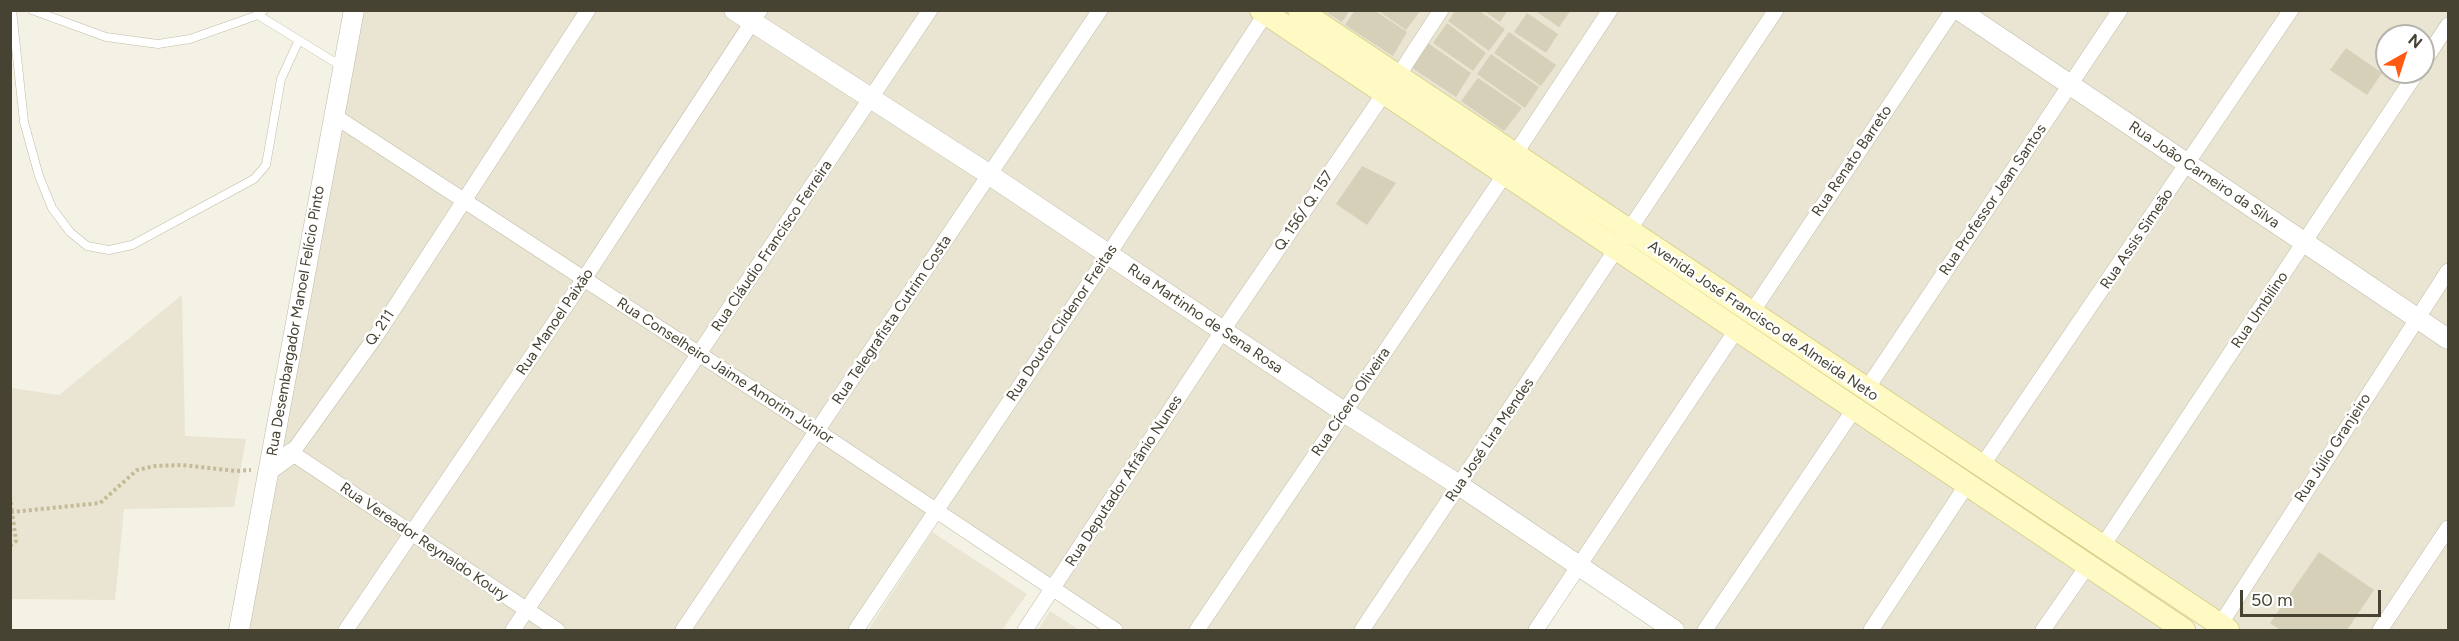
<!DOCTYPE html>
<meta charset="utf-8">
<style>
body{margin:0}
#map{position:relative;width:2459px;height:641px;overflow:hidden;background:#f4f2e4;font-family:Figtree,sans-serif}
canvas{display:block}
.frame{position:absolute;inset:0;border:12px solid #474333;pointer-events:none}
.north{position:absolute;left:2375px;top:24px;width:60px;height:60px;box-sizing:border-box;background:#fff;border:2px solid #b5b4ad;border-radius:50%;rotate:39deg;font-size:16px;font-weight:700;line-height:24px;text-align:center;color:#474333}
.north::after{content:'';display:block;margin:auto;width:21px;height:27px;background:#ff5a11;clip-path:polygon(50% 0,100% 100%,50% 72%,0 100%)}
.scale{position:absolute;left:2240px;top:590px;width:141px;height:27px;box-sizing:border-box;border:3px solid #474333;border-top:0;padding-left:8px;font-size:18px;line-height:21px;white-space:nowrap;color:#474333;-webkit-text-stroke:4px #fff;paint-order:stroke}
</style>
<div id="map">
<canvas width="2459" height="641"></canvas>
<div class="frame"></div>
<div class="north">N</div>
<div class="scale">50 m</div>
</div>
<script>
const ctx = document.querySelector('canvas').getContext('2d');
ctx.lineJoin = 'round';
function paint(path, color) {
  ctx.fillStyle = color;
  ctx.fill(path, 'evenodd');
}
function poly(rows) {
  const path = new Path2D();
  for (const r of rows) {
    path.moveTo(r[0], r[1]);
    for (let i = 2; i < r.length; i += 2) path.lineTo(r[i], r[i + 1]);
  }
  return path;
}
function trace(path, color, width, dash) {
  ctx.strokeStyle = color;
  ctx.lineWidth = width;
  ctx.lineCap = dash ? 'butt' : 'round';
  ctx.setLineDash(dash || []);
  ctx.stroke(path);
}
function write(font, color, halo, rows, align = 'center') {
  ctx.font = font + ' Figtree,sans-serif';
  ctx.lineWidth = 5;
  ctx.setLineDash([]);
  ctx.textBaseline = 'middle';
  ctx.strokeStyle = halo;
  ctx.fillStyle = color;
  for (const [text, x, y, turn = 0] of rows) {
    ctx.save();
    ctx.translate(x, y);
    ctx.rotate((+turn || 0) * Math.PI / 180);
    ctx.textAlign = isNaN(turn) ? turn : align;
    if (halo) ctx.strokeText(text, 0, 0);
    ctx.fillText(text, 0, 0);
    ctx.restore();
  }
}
paint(poly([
 [354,10,1261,11,2184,630,1674,630,1580,566,1536,630,1115,630,936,511,856,630,239,630],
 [1299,11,2448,11,2448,630,2228,630],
 [2387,36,2423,36,2423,72,2387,72],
 [182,295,185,436,246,439,234,507,124,509,115,600,11,599,11,388,59,395],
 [932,532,1027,594,1002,630,868,630],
 [1050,611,1079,630,1038,630]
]), '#e9e5d2');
paint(poly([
 [1323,10,1350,10,1342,22],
 [1355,10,1374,10,1407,32,1393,56,1345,25],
 [1377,10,1421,10,1406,30],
 [1456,10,1478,10,1505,29,1489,51,1448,21],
 [1483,10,1508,10,1500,22],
 [1534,10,1571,10,1559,27],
 [1527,13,1558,34,1546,53,1514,32],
 [1447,23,1486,53,1473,71,1433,43],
 [1509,32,1556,65,1541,86,1494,53],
 [1428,43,1471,73,1456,97,1412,68],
 [2346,48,2382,73,2367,95,2330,70],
 [1491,54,1539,87,1525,108,1477,74],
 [1478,78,1522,108,1504,131,1461,101],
 [1362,166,1396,183,1367,225,1336,204],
 [2319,552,2374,590,2347,630,2280,630,2270,623]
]), '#d7d0b9');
const service = poly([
 [12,10,24,122,39,176,52,208,70,232,87,246,109,250,132,245,254,179,266,165,281,79,299,40],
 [32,10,106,37,158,44,190,39,258,15,264,10],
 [258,15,341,66]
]);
const minor = poly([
 [2423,63,2448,25],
 [1398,76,1441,10],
 [333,115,817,431,1115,630],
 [1515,154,1610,10],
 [1752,312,1953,10],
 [1866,390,2120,10],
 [1981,467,2291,10],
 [2102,547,2417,72],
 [2220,625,2448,271],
 [346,630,584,279,760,10],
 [513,630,930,10],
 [557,630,292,453,376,336,588,10],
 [683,630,1100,10],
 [856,630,1108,255,1268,10],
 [1025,630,1223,330,1385,92],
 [1197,630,1505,174],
 [1362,630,1776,10],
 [1536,630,1737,329],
 [1705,630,1855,408],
 [1871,630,1966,486],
 [2043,630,2088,565],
 [2380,630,2448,528]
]);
const tertiary = poly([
 [734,10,990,175,1344,412,1459,485,1674,630],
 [1959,10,2448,339],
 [270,469,292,453],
 [239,630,354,10]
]);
const secondary = poly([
 [1261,10,2184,630],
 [1299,10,2228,630]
]);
trace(service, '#c1bca6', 9);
trace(minor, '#c1bca6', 16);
trace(tertiary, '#c1bca6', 21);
trace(secondary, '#d9d28f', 24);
trace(poly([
 [10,496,12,512],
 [10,546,16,541,12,512,100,503,137,470,155,466,182,465,236,471,251,470]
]), '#c4bb96', 4, [3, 3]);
trace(service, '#fff', 8);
trace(minor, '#fff', 15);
trace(tertiary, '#fff', 20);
trace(secondary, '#fffac4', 22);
write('15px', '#474333', '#fff', [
 ["Rua Renato Barreto",1852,161,-56],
 ["Rua João Carneiro da Silva",2204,175,34],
 ["Rua Professor Jean Santos",1993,200,-56],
 ["Q. 156/ Q. 157",1304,211,-56],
 ["Rua Assis Simeão",2137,239,-56],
 ["Rua Cláudio Francisco Ferreira",772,246,-56],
 ["Rua Umbilino",2260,310,-56],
 ["Rua Martinho de Sena Rosa",1205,319,34],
 ["Rua Telegrafista Cutrim Costa",892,320,-56],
 ["Rua Desembargador Manoel Felício Pinto",296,321,-80],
 ["Avenida José Francisco de Almeida Neto",1763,321,34],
 ["Rua Manoel Paixão",555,322,-56],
 ["Rua Doutor Clidenor Freitas",1062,323,-56],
 ["Q. 211",380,328,-56],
 ["Rua Conselheiro Jaime Amorim Júnior",725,371,33],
 ["Rua Cícero Oliveira",1351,402,-56],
 ["Rua José Lira Mendes",1490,440,-56],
 ["Rua Júlio Granjeiro",2333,448,-57],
 ["Rua Deputador Afrânio Nunes",1124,481,-57],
 ["Rua Vereador Reynaldo Koury",424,542,34]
]);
</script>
